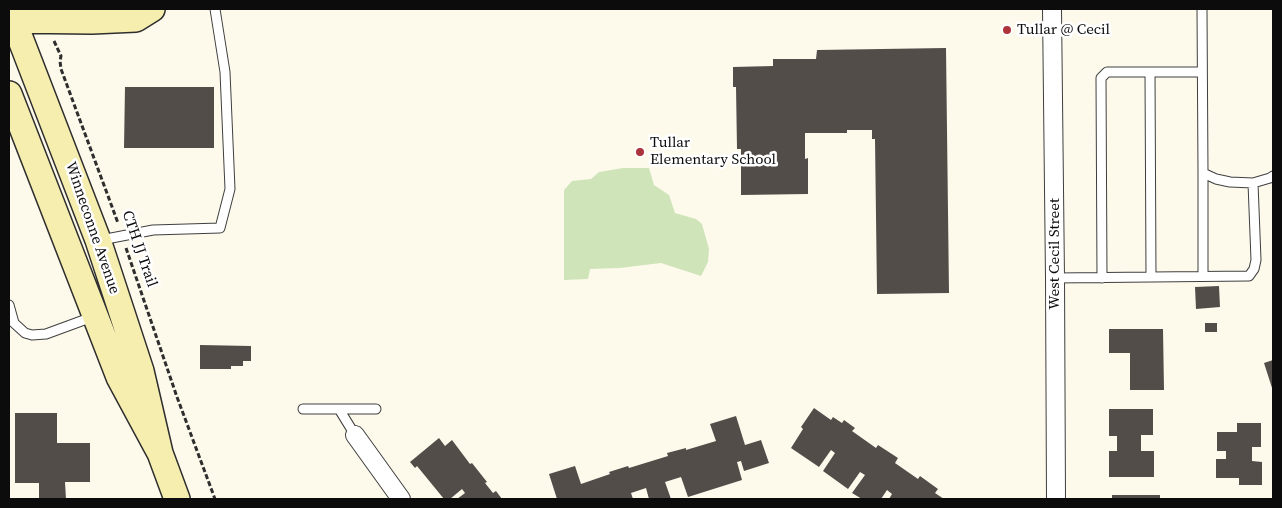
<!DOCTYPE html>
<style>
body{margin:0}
#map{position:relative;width:1282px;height:508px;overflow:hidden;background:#fdfaec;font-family:"Source Serif 4",serif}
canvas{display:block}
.frame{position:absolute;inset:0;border:10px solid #0c0c0c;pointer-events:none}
</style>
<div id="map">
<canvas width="1282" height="508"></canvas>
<div class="frame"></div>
</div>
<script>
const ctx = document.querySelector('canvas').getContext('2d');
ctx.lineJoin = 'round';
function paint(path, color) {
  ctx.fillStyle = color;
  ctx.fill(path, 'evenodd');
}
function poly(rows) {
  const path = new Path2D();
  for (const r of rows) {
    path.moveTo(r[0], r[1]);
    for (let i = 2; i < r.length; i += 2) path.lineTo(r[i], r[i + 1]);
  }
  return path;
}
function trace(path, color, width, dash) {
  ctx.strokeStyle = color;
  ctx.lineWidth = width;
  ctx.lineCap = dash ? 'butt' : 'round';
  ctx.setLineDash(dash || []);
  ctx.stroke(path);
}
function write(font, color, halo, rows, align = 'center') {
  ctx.font = font + ' "Source Serif 4",serif';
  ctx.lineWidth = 5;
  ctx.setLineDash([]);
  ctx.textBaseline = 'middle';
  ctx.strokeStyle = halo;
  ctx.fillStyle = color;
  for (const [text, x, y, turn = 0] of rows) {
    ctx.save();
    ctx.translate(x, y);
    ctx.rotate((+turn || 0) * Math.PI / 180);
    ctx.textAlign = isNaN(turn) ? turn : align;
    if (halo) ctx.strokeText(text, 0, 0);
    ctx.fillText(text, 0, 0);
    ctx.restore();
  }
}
paint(poly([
 [623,168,649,168,654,185,669,195,675,213,696,219,702,224,709,249,708,262,701,276,661,263,620,268,590,269,588,279,564,280,564,190,572,181,591,179,599,172]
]), '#d0e4ba');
paint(poly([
 [946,48,949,293,877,294,875,139,872,139,872,130,847,130,847,133,805,133,805,159,808,158,808,194,741,195,741,149,737,149,736,87,733,87,733,67,773,66,773,59,816,59,817,50],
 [125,87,214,87,214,148,124,148],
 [1219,286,1220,307,1196,309,1195,287],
 [1205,323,1217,323,1217,332,1205,332],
 [1109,329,1163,329,1164,390,1130,390,1130,353,1109,353],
 [200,345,251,346,251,361,243,361,243,366,231,366,231,369,200,369],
 [1273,360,1273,391,1264,363],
 [814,408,831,420,833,417,842,423,844,420,855,428,852,431,876,448,878,445,898,458,895,463,918,479,920,476,938,489,935,493,944,499,889,499,892,494,887,490,881,499,862,499,852,493,865,475,860,472,848,489,823,471,835,453,831,450,819,467,791,448,803,429,801,427],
 [1109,409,1153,409,1153,435,1141,435,1141,451,1154,451,1154,477,1109,477,1109,451,1117,451,1117,436,1109,436],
 [15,413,57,413,57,443,90,443,90,482,65,482,66,499,39,499,39,483,15,483],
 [736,416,745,445,761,440,769,463,744,471,741,461,737,462,742,480,688,497,681,477,665,482,671,499,649,499,646,488,631,493,633,499,557,499,549,474,575,466,581,484,610,474,609,472,628,466,629,468,668,456,667,453,686,448,686,450,716,441,710,424],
 [1237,423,1261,423,1261,447,1252,447,1252,461,1262,462,1262,485,1239,485,1239,478,1216,478,1216,459,1226,459,1226,451,1217,451,1217,432,1237,432],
 [439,438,445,446,452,440,470,464,472,463,487,482,485,483,493,493,496,491,502,499,457,499,465,493,462,489,450,499,444,499,417,466,415,468,410,462],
 [1112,495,1160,495,1160,499,1112,499]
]), '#534d49');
const service = poly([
 [1202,9,1203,173,1216,179,1230,182,1253,183],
 [1150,72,1151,277],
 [101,240,153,230,220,228,230,189,225,72,215,9],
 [1203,275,1203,173],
 [1055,278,1249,276,1254,269,1256,260,1253,183,1270,178,1273,176],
 [1102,278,1101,78,1107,72,1202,72],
 [9,305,14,323,25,333,32,335,46,334,95,316],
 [303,409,339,409,355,435],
 [339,409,376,409]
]);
const minor = poly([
 [1052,9,1055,278,1056,499],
 [355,435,401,499]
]);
const secondary = poly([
 [9,9,98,240,141,371,160,453],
 [9,20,92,21,136,19,152,9],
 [9,94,119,377,160,453,177,499]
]);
trace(service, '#3f3f3f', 11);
trace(minor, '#3f3f3f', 20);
trace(secondary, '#2e2e2e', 28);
trace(poly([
 [54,41,61,56,60,61,61,69,118,223],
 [126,248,177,397,215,499]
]), '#2e2e2e', 3, [5, 2.5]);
trace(service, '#fff', 9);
trace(minor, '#fff', 18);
trace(secondary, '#f6eeae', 25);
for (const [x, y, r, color] of [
 [1007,30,5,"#ad333a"],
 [640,152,5,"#ad333a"]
]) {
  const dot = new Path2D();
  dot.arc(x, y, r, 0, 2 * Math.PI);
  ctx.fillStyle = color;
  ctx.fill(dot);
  trace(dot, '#fff', 2);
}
write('15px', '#0c0c0c', '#fff', [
 ["Tullar @ Cecil",1017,30],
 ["Tullar",650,143],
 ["Elementary School",650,160]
], 'left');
write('15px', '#0c0c0c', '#fff', [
 ["Winneconne Avenue",92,228,71],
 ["CTH JJ Trail",139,249,71],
 ["West Cecil Street",1055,254,-90]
]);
</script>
